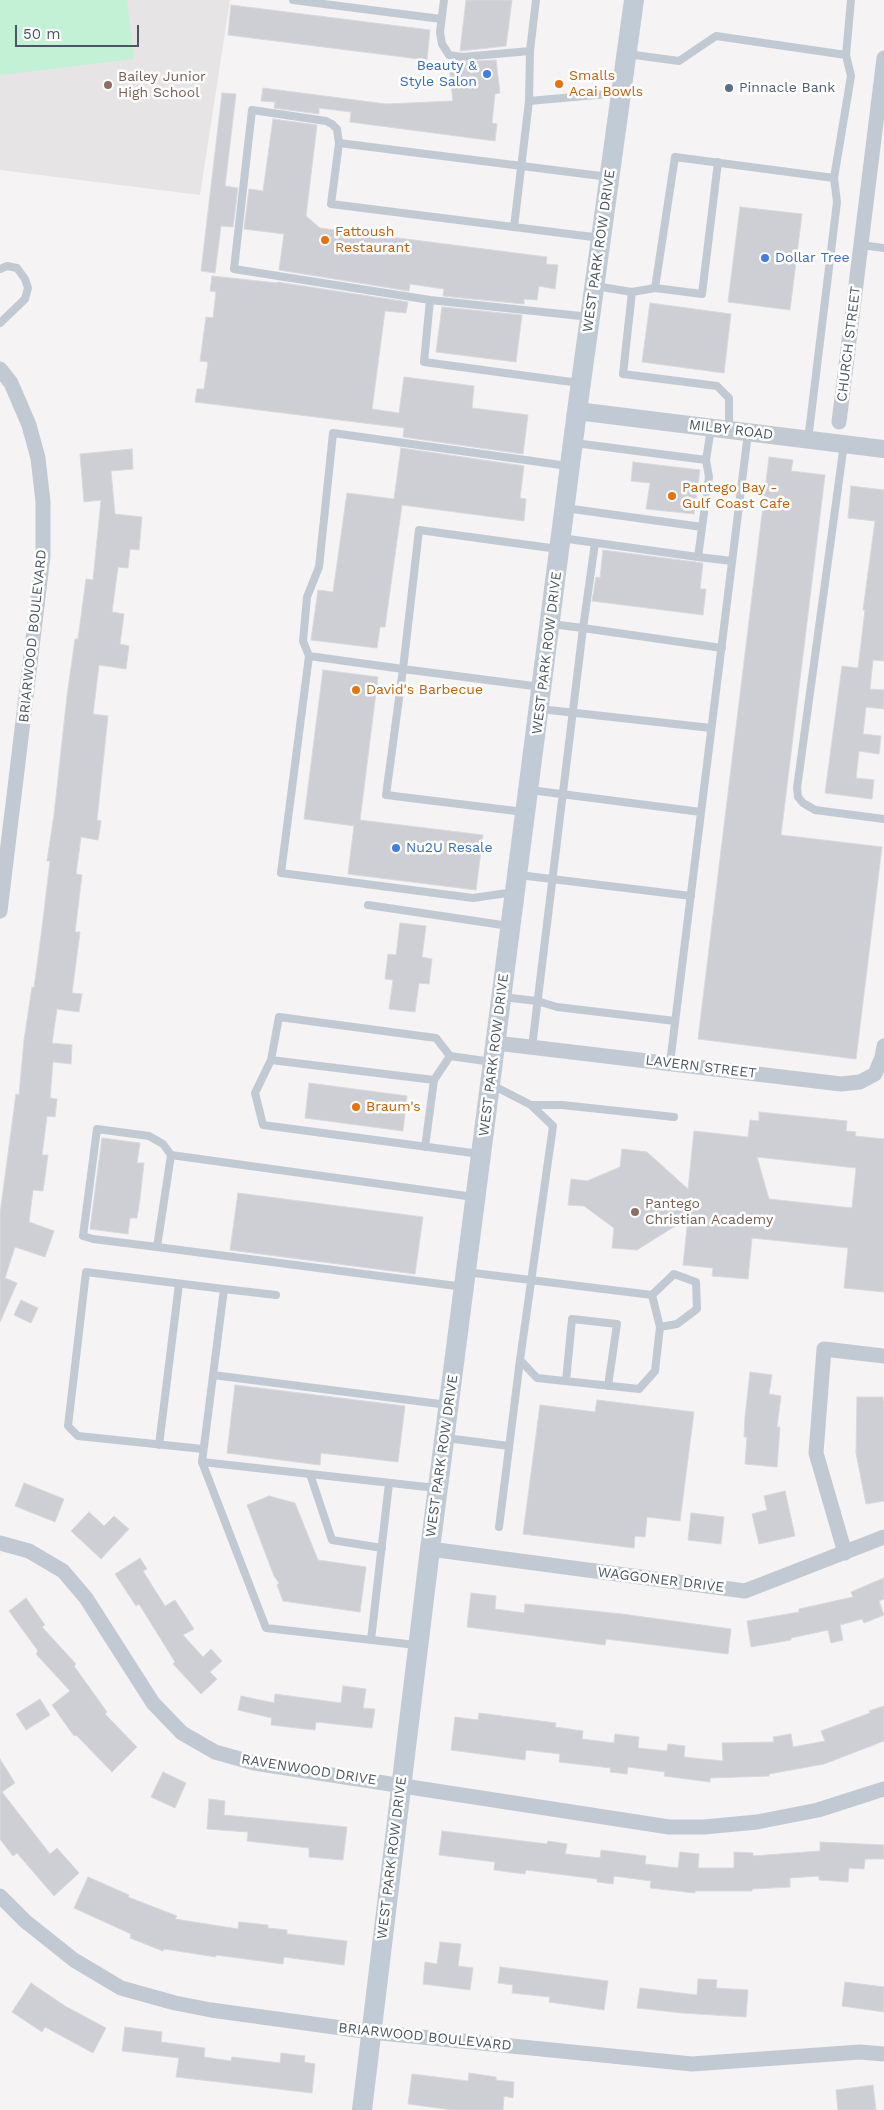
<!DOCTYPE html>
<style>
body{margin:0}
#map{position:relative;width:884px;height:2110px;overflow:hidden;background:#f5f3f3;font-family:"Work Sans",sans-serif}
canvas{display:block}
.scale{position:absolute;left:15px;top:25px;width:124px;height:22px;box-sizing:border-box;border:2px solid #4a5661;border-top:0;padding-left:6px;font-size:15px;line-height:18px;white-space:nowrap;color:#4a5661;-webkit-text-stroke:4px #fff;paint-order:stroke}
</style>
<div id="map">
<canvas width="884" height="2110"></canvas>
<div class="scale">50 m</div>
</div>
<script>
const ctx = document.querySelector('canvas').getContext('2d');
ctx.lineJoin = 'round';
function paint(path, color) {
  ctx.fillStyle = color;
  ctx.fill(path, 'evenodd');
}
function poly(rows) {
  const path = new Path2D();
  for (const r of rows) {
    path.moveTo(r[0], r[1]);
    for (let i = 2; i < r.length; i += 2) path.lineTo(r[i], r[i + 1]);
  }
  return path;
}
function trace(path, color, width, dash) {
  ctx.strokeStyle = color;
  ctx.lineWidth = width;
  ctx.lineCap = dash ? 'butt' : 'round';
  ctx.setLineDash(dash || []);
  ctx.stroke(path);
}
function write(font, color, halo, rows, align = 'center') {
  ctx.font = font + ' "Work Sans",sans-serif';
  ctx.lineWidth = 5;
  ctx.setLineDash([]);
  ctx.textBaseline = 'middle';
  ctx.strokeStyle = halo;
  ctx.fillStyle = color;
  for (const [text, x, y, turn = 0] of rows) {
    ctx.save();
    ctx.translate(x, y);
    ctx.rotate((+turn || 0) * Math.PI / 180);
    ctx.textAlign = isNaN(turn) ? turn : align;
    if (halo) ctx.strokeText(text, 0, 0);
    ctx.fillText(text, 0, 0);
    ctx.restore();
  }
}
paint(poly([
 [0,0,230,0,200,195,0,170]
]), '#e6e4e5');
paint(poly([
 [0,0,127,0,134,59,0,75]
]), '#c3f1d5');
const building = poly([
 [466,0,512,0,506,46,460,51,466,0],
 [231,5,430,30,427,60,228,35,231,5],
 [496,60,500,93,495,94,492,123,497,124,495,141,350,122,351,112,319,108,319,114,274,108,275,102,261,101,263,88,386,104,453,101,449,65,458,64,458,62,496,60],
 [222,93,236,94,225,186,238,188,233,227,221,226,215,273,201,271,222,93],
 [273,119,317,125,306,216,320,228,547,257,546,264,558,265,555,289,539,286,537,300,524,299,524,304,443,296,444,289,410,284,409,291,279,270,284,234,244,229,249,189,263,191,273,119],
 [740,207,802,214,790,310,728,302,740,207],
 [212,276,277,283,277,282,408,302,406,313,385,311,372,409,399,413,404,377,474,386,472,408,528,415,523,454,403,437,404,428,195,402,197,389,204,389,208,362,200,361,206,317,213,318,216,292,210,291,212,276],
 [650,303,731,314,724,373,642,362,650,303],
 [442,307,522,315,516,362,436,352,442,307],
 [401,448,524,466,520,498,526,499,524,521,402,505,385,627,380,627,377,648,311,640,318,590,333,592,347,493,394,499,401,448],
 [132,449,133,469,111,471,115,514,142,517,139,550,130,549,128,568,118,567,112,612,124,614,120,644,129,646,126,669,99,665,93,714,108,716,97,820,101,821,98,840,81,837,76,874,82,875,75,932,80,932,72,993,82,994,79,1012,57,1009,52,1043,72,1045,71,1064,53,1062,50,1098,57,1099,55,1117,47,1116,42,1155,48,1155,43,1191,33,1190,29,1222,54,1231,45,1257,15,1247,5,1278,17,1283,0,1322,0,1214,16,1094,19,1095,24,1040,32,987,34,988,42,928,50,861,47,861,54,815,67,696,75,639,78,639,86,579,93,580,101,500,84,502,80,454,132,449],
 [769,457,793,460,791,471,825,475,781,835,882,847,856,1059,698,1039,769,457],
 [633,462,700,470,694,514,646,509,650,483,631,481,633,462],
 [851,486,884,490,884,661,873,660,870,689,884,690,884,709,866,707,863,734,881,736,879,754,859,751,856,778,874,780,872,799,825,793,842,666,858,668,865,610,863,610,875,521,848,518,851,486],
 [603,550,703,563,700,589,706,589,703,615,592,601,596,577,600,578,603,550],
 [323,670,378,677,360,820,483,835,476,890,348,874,354,826,304,819,323,670],
 [400,923,426,926,422,957,432,959,429,984,419,983,415,1012,389,1009,393,980,385,979,388,954,396,955,400,923],
 [309,1083,407,1096,403,1131,305,1118,309,1083],
 [759,1112,847,1121,846,1131,856,1132,855,1136,884,1139,884,1292,844,1288,848,1248,752,1238,748,1279,712,1276,713,1268,683,1265,688,1218,637,1250,612,1248,614,1228,584,1206,568,1205,571,1179,587,1181,620,1167,622,1149,647,1152,688,1189,694,1131,748,1137,750,1120,759,1121,759,1112],
 [757,1157,856,1168,852,1208,769,1199,757,1157],
 [102,1138,140,1143,137,1163,144,1163,140,1199,137,1218,130,1218,128,1234,90,1229,102,1138],
 [238,1193,423,1217,415,1274,230,1250,238,1193],
 [21,1300,38,1308,31,1323,14,1315,21,1300],
 [750,1372,772,1375,769,1394,781,1396,777,1427,780,1427,777,1467,745,1464,747,1437,744,1437,745,1417,750,1372],
 [235,1385,405,1406,398,1462,321,1453,320,1465,227,1453,235,1385],
 [857,1397,883,1397,884,1409,884,1501,866,1504,856,1453,857,1397],
 [597,1400,694,1412,680,1521,647,1517,645,1537,635,1536,634,1548,523,1534,540,1405,595,1412,597,1400],
 [24,1483,64,1499,55,1522,15,1506,24,1483],
 [785,1491,795,1536,759,1544,752,1514,767,1510,764,1496,785,1491],
 [269,1496,295,1503,318,1560,366,1567,360,1612,283,1601,277,1585,279,1583,274,1576,247,1505,269,1496],
 [89,1512,104,1526,114,1516,129,1529,101,1559,71,1531,89,1512],
 [691,1513,724,1517,721,1544,688,1540,691,1513],
 [140,1558,147,1569,143,1571,165,1606,175,1600,194,1629,183,1635,203,1657,211,1649,222,1661,210,1672,217,1679,201,1694,173,1664,175,1662,139,1604,136,1606,115,1574,140,1558],
 [884,1578,884,1599,879,1601,884,1615,864,1623,862,1619,840,1625,843,1640,831,1643,828,1630,791,1638,791,1640,751,1647,747,1621,799,1612,799,1609,853,1597,851,1592,884,1578],
 [471,1593,496,1596,495,1609,524,1613,525,1604,622,1614,731,1629,728,1654,606,1639,605,1645,467,1627,471,1593],
 [26,1598,45,1625,42,1627,76,1664,74,1666,107,1712,105,1714,137,1747,112,1772,76,1735,74,1736,52,1705,70,1691,36,1654,38,1651,9,1611,26,1598],
 [343,1686,366,1689,363,1708,375,1709,372,1728,316,1722,315,1730,271,1725,272,1718,238,1710,241,1696,274,1703,275,1694,341,1703,343,1686],
 [40,1699,50,1715,26,1730,16,1714,40,1699],
 [884,1706,884,1741,824,1764,769,1774,769,1776,710,1778,710,1782,664,1776,665,1772,628,1767,627,1774,610,1772,611,1768,559,1762,560,1754,526,1750,525,1760,451,1750,455,1717,478,1720,479,1713,556,1723,555,1727,583,1731,582,1739,614,1743,615,1734,639,1737,638,1748,667,1751,668,1744,685,1746,684,1757,723,1761,722,1743,774,1742,773,1737,791,1734,793,1747,825,1741,821,1731,870,1713,869,1711,884,1706],
 [0,1759,15,1783,2,1792,50,1854,57,1848,79,1873,54,1896,17,1853,13,1856,0,1839,0,1759],
 [163,1772,186,1783,175,1808,151,1797,163,1772],
 [209,1799,225,1801,224,1815,347,1827,343,1860,309,1857,309,1848,247,1841,248,1832,207,1829,209,1799],
 [442,1831,547,1844,548,1841,567,1844,565,1854,600,1858,601,1850,646,1856,645,1864,678,1868,680,1852,699,1854,698,1868,734,1868,734,1852,753,1853,753,1856,820,1851,820,1842,884,1845,884,1859,865,1859,864,1869,849,1868,848,1882,819,1880,819,1876,790,1878,790,1887,752,1889,752,1891,695,1891,695,1893,650,1888,651,1881,614,1876,613,1884,597,1882,597,1879,526,1870,525,1874,494,1870,495,1862,439,1855,442,1831],
 [88,1877,129,1895,128,1897,177,1916,175,1919,238,1929,239,1922,268,1925,268,1928,287,1930,287,1934,347,1941,344,1965,284,1957,283,1964,216,1955,216,1957,164,1949,163,1951,130,1938,131,1934,74,1908,88,1877],
 [440,1942,461,1944,458,1966,473,1968,470,1990,423,1984,425,1962,437,1964,440,1942],
 [500,1967,608,1981,604,2010,549,2002,550,1997,512,1993,513,1985,498,1983,500,1967],
 [698,1979,717,1980,716,1988,748,1990,746,2017,682,2013,637,2008,640,1988,697,1995,698,1979],
 [845,1982,884,1987,884,2012,842,2006,845,1982],
 [31,1983,65,2006,106,2028,93,2053,45,2027,42,2032,12,2012,31,1983],
 [125,2027,162,2032,161,2042,205,2048,204,2057,231,2061,232,2057,280,2063,281,2053,305,2056,304,2062,315,2064,312,2093,176,2077,179,2058,122,2051,125,2027],
 [469,2073,496,2077,496,2080,514,2082,513,2098,504,2096,503,2110,453,2110,408,2104,412,2074,468,2081,469,2073],
 [873,2085,876,2110,838,2110,836,2090,873,2085]
]);
paint(building, '#cdcfd5');
trace(building, '#d7d9de', 1);
trace(poly([
 [293,0,441,19],
 [444,0,440,32,442,44,449,55,462,57,530,51],
 [627,54,679,61,716,36,846,55],
 [529,101,619,93],
 [339,143,337,129,332,124,326,121,252,110,234,269,430,300],
 [514,227,529,101,530,51,536,0],
 [601,238,331,204,339,143,609,177],
 [861,245,884,248],
 [0,269,7,266,17,268,25,279,28,288,25,299,0,323],
 [595,286,632,292,623,374,717,386,729,398,729,430],
 [655,288,702,294,718,162],
 [632,292,655,288,675,157,834,178],
 [579,383,424,362,430,300,590,317],
 [711,428,706,460,709,477,698,557,732,561],
 [808,440,837,202,834,178,851,76,846,55,851,0],
 [575,443,706,460],
 [844,444,797,788,798,797,803,803,815,810,884,819],
 [565,508,702,527],
 [561,538,698,557],
 [551,624,583,628,595,543],
 [309,656,303,641,307,597,319,567,333,433,568,466],
 [541,687,403,669,419,530,558,549],
 [540,709,711,728],
 [530,790,701,812],
 [519,875,691,896],
 [514,892,473,898,281,873,309,656,403,669,386,795,524,812],
 [368,905,509,926],
 [502,997,537,1001,557,1007,675,1021],
 [532,1047,583,628,722,648],
 [271,1060,279,1017,436,1038,450,1056],
 [670,1063,748,433],
 [492,1085,531,1105,553,1126,520,1360,537,1378,639,1389,655,1371,660,1327,652,1295],
 [531,1105,562,1105,674,1117],
 [425,1147,434,1080],
 [480,1154,263,1125,255,1093,271,1060,434,1080,450,1056,492,1062],
 [157,1247,93,1239,83,1236,97,1129,149,1136,163,1144,171,1155],
 [466,1272,652,1295,674,1274,696,1282,697,1309,677,1324,660,1327],
 [464,1287,157,1247,171,1155,474,1197],
 [224,1289,276,1295],
 [213,1375,448,1405],
 [566,1381,572,1319,617,1324,608,1386],
 [446,1438,509,1446],
 [159,1445,179,1284],
 [202,1462,224,1289,86,1272,68,1426,78,1436,203,1449],
 [310,1474,332,1540,382,1548],
 [499,1527,520,1360],
 [371,1640,389,1483],
 [416,1645,266,1628,202,1462,436,1488]
]), '#c1cad2', 8);
trace(poly([
 [0,369,11,383,29,425,38,458,43,502,43,556,0,911],
 [839,422,884,58],
 [496,1043,841,1084,860,1082,875,1074,882,1057,884,1046],
 [0,1543,29,1551,63,1571,86,1598,153,1703,182,1733,215,1752,254,1763,669,1827,704,1827,757,1822,818,1810,884,1789],
 [430,1549,745,1591,884,1537],
 [845,1553,816,1453,824,1349,884,1356],
 [0,1896,25,1921,74,1960,121,1988,175,2003,211,2010,371,2032,692,2064,860,2052,884,2054]
]), '#c1cad2', 15);
trace(poly([
 [577,411,884,449]
]), '#c1cad2', 18);
trace(poly([
 [362,2110,430,1549,577,411,634,0]
]), '#c1cbd6', 20);
for (const [x, y, r, color] of [
 [487,74,5,"#3f7fe0"],
 [559,84,5,"#e8710a"],
 [108,85,5,"#8d6e63"],
 [729,88,5,"#5c6f8a"],
 [325,240,5,"#e8710a"],
 [765,258,5,"#3f7fe0"],
 [672,496,5,"#e8710a"],
 [356,690,5,"#e8710a"],
 [396,848,5,"#3f7fe0"],
 [356,1107,5,"#e8710a"],
 [635,1212,5,"#8d6e63"]
]) {
  const dot = new Path2D();
  dot.arc(x, y, r, 0, 2 * Math.PI);
  ctx.fillStyle = color;
  ctx.fill(dot);
  trace(dot, '#fff', 2);
}
write('14px', '#366cbe', '#fff', [
 ["Beauty &",477,66,"right"],
 ["Style Salon",477,82,"right"],
 ["Dollar Tree",775,258],
 ["Nu2U Resale",406,848]
], 'left');
write('14px', '#c56008', '#fff', [
 ["Smalls",569,76],
 ["Acai Bowls",569,92],
 ["Fattoush",335,232],
 ["Restaurant",335,248],
 ["Pantego Bay -",682,488],
 ["Gulf Coast Cafe",682,504],
 ["David's Barbecue",366,690],
 ["Braum's",366,1107]
], 'left');
write('14px', '#785e54', '#fff', [
 ["Bailey Junior",118,77],
 ["High School",118,93],
 ["Pantego",645,1204],
 ["Christian Academy",645,1220]
], 'left');
write('14px', '#4e5e75', '#fff', [
 ["Pinnacle Bank",739,88]
], 'left');
write('14px', '#4a5661', '#fff', [
 ["WEST PARK ROW DRIVE",599,251,-82],
 ["CHURCH STREET",849,344,-83],
 ["MILBY ROAD",731,430,7],
 ["BRIARWOOD BOULEVARD",33,636,-84],
 ["WEST PARK ROW DRIVE",547,653,-83],
 ["WEST PARK ROW DRIVE",494,1055,-83],
 ["LAVERN STREET",701,1067,7],
 ["WEST PARK ROW DRIVE",442,1456,-82],
 ["WAGGONER DRIVE",661,1580,7],
 ["RAVENWOOD DRIVE",309,1770,9],
 ["WEST PARK ROW DRIVE",392,1858,-83],
 ["BRIARWOOD BOULEVARD",425,2037,6]
]);
</script>
